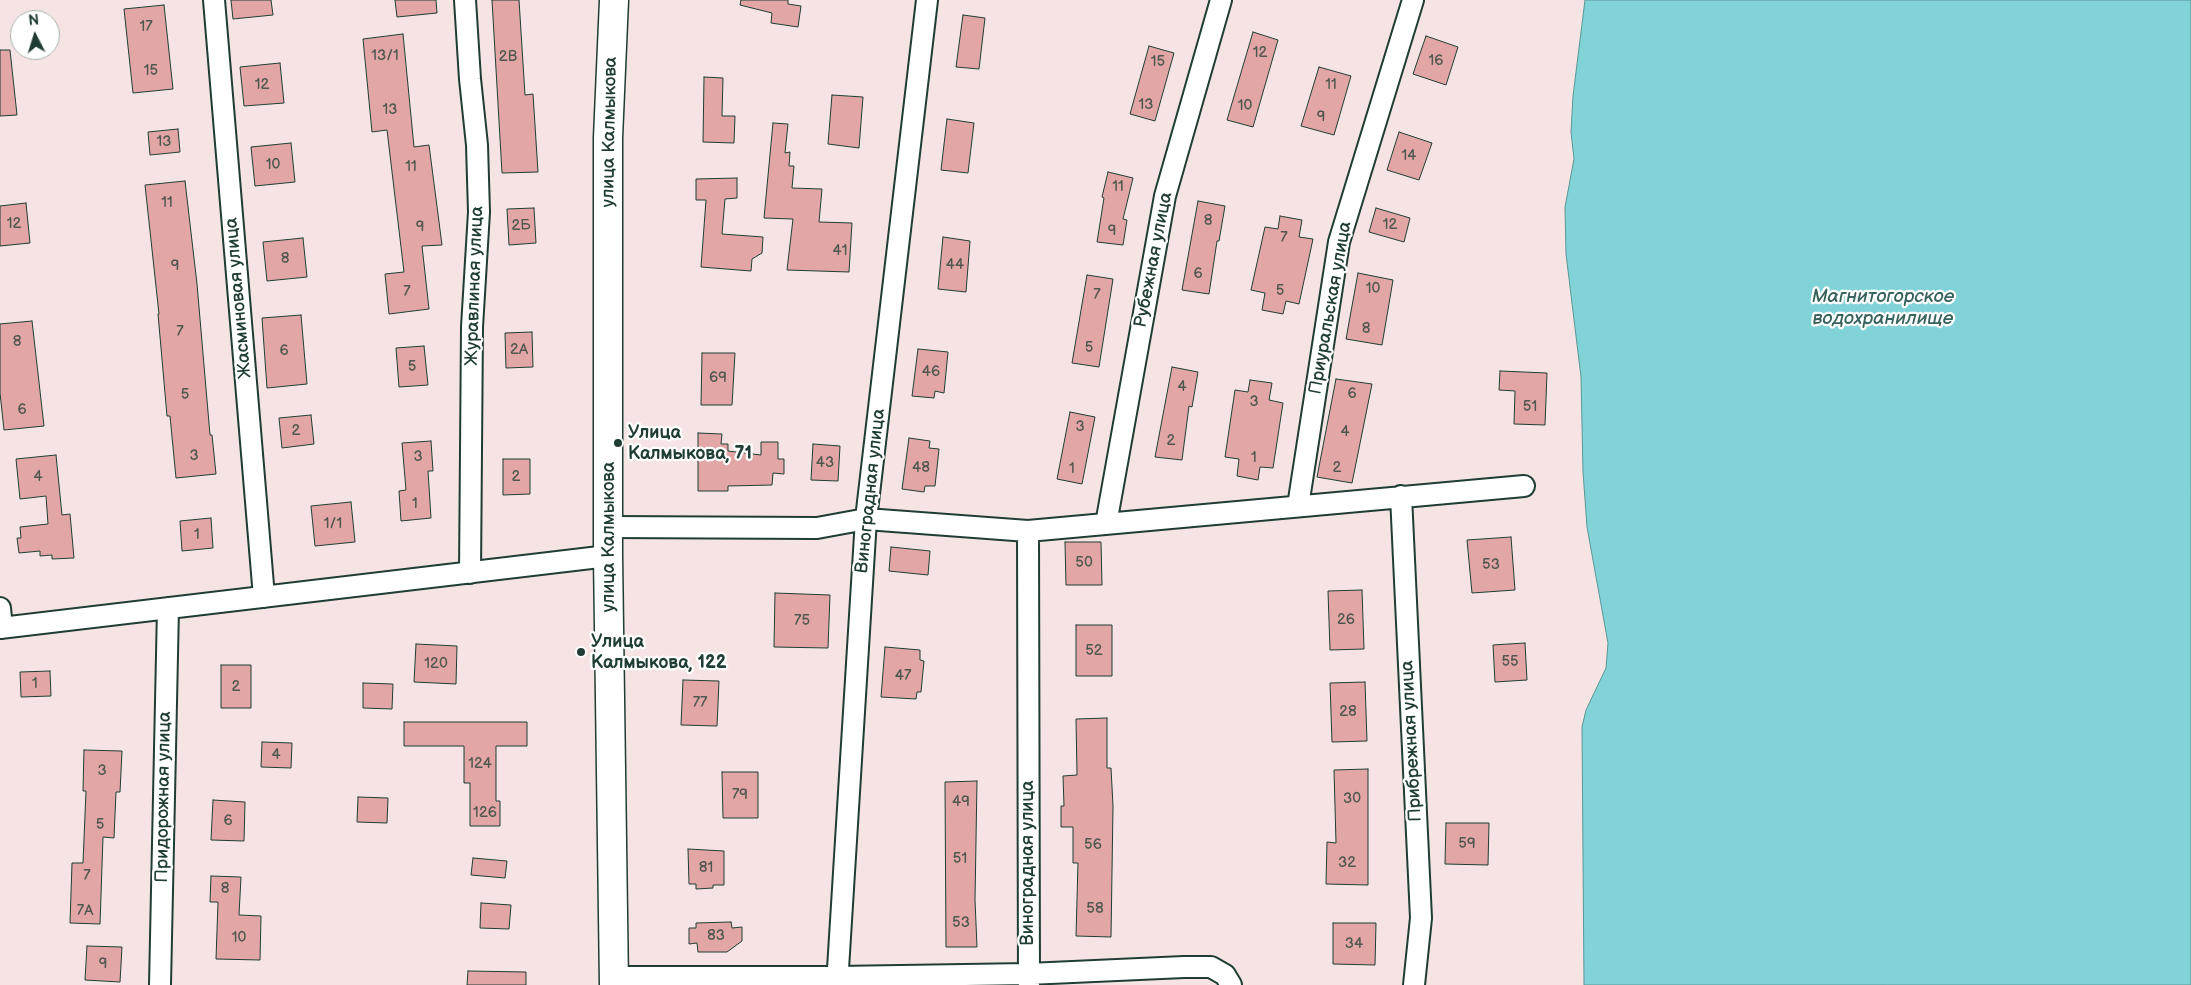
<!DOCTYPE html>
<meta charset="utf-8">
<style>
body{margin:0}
#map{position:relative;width:2191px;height:985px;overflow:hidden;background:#f6e4e4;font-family:"Balsamiq Sans",sans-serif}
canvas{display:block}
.north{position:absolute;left:10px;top:10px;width:50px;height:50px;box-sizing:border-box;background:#fff;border:1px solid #a5b1ae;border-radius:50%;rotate:355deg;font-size:14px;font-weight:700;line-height:20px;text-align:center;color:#1f3d34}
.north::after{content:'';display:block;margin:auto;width:18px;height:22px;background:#1f3d34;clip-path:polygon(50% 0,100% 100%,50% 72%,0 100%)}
</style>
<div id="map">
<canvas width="2191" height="985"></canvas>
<div class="north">N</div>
</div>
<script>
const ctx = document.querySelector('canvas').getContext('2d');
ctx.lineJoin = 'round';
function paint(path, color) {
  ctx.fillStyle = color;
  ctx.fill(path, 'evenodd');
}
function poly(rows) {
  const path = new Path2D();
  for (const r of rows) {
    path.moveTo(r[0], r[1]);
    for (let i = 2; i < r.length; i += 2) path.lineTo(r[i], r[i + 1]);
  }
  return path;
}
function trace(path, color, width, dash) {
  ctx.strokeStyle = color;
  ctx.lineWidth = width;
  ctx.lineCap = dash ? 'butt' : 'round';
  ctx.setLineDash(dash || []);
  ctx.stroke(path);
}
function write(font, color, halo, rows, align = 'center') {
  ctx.font = font + ' "Balsamiq Sans",sans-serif';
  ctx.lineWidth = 4.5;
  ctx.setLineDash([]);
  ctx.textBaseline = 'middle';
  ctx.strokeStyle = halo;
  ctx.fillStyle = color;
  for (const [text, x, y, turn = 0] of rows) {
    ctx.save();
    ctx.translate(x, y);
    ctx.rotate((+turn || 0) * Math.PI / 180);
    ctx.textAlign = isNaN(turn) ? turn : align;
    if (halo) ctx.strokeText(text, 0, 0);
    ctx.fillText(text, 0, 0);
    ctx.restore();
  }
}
const water = poly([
 [1585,0,2191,0,2191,985,1584,985,1582,727,1586,710,1606,668,1608,643,1587,527,1583,472,1581,377,1566,254,1565,207,1574,159,1571,132,1573,96,1585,0]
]);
paint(water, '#81d3d8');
trace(water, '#5a9796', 1);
const building = poly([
 [231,0,271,0,273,15,233,19,231,0],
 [395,0,436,0,437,13,397,17,395,0],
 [492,0,519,0,525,95,533,94,538,172,502,173,492,0],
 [741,0,788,0,788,4,801,6,798,27,771,23,772,13,740,5,741,0],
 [164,5,173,89,133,93,124,9,164,5],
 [963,15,985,18,979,69,956,67,963,15],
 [1253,32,1278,40,1253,127,1227,120,1253,32],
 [403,34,414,147,429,145,442,245,422,246,429,309,389,314,385,274,404,272,387,130,372,132,363,39,403,34],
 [1426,36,1458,47,1446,85,1413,74,1426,36],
 [1149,46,1174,53,1155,121,1130,114,1149,46],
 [0,50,10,50,17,115,0,116,0,50],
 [280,63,284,103,244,106,240,67,280,63],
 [1319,67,1351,76,1334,135,1301,126,1319,67],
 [704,77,723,78,722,116,735,116,734,143,703,142,704,77],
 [832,95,863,97,859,148,828,144,832,95],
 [947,119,974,123,968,173,941,170,947,119],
 [773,123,788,124,785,153,790,152,789,166,794,166,792,188,822,189,819,222,852,223,849,272,787,270,793,219,764,218,773,123],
 [178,129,180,152,150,155,148,132,178,129],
 [1399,132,1432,143,1419,180,1387,170,1399,132],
 [291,143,295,182,255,186,251,147,291,143],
 [1108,172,1133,178,1123,219,1127,220,1123,245,1097,242,1104,198,1102,197,1108,172],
 [737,178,737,198,725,199,722,234,763,237,762,253,752,259,751,271,701,267,706,200,696,200,696,179,737,178],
 [185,181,197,284,210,435,212,435,216,474,176,478,170,416,167,416,158,314,159,314,145,185,185,181],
 [1198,201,1225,206,1219,241,1217,241,1209,294,1182,290,1198,201],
 [26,203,30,243,0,246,0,206,26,203],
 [534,208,536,243,509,245,507,209,534,208],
 [1376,208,1410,218,1404,242,1369,232,1376,208],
 [1280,216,1302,220,1299,237,1313,239,1299,304,1286,301,1283,314,1262,310,1265,293,1251,290,1265,227,1278,229,1280,216],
 [943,237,970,241,966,292,938,289,943,237],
 [303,238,307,277,267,281,263,242,303,238],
 [1358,273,1393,280,1382,345,1346,339,1358,273],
 [1087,275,1113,279,1099,367,1072,363,1087,275],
 [301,315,307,384,267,388,262,318,301,315],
 [32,321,44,426,4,430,0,393,0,324,32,321],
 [532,332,533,367,506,368,505,333,532,332],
 [424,346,428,385,399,387,396,348,424,346],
 [918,349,948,352,944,393,935,391,934,398,912,396,918,349],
 [702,353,735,353,732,405,701,405,702,353],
 [1172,367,1198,372,1192,407,1189,406,1182,460,1155,457,1172,367],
 [1500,371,1547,373,1545,425,1514,424,1515,391,1499,390,1500,371],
 [1336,379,1372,384,1352,483,1317,477,1336,379],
 [1250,380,1272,383,1269,400,1283,403,1273,468,1260,467,1258,480,1237,476,1239,459,1225,457,1235,390,1248,392,1250,380],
 [1070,412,1095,417,1082,484,1057,479,1070,412],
 [311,415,314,444,282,448,279,418,311,415],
 [698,433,722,434,721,444,728,444,728,451,761,455,761,442,778,442,778,459,784,459,784,474,773,473,772,485,728,486,728,491,698,491,698,433],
 [909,438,930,441,929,448,939,449,935,486,925,486,924,492,902,489,909,438],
 [431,441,433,471,428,471,431,518,401,521,399,491,406,490,402,443,431,441],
 [813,444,840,446,838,481,811,480,813,444],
 [56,455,62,515,70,514,74,558,52,559,52,555,40,556,40,551,19,553,17,538,21,538,20,527,48,524,46,496,20,499,16,459,56,455],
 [503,459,530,459,530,494,503,495,503,459],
 [351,502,355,542,315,546,311,506,351,502],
 [211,518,213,548,182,551,180,521,211,518],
 [1511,537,1515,590,1472,593,1467,540,1511,537],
 [1065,542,1101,542,1102,585,1066,585,1065,542],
 [891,547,930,551,928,575,889,571,891,547],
 [1362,590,1364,649,1330,650,1328,591,1362,590],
 [775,593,830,595,828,648,774,647,775,593],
 [1076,625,1112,625,1112,676,1076,676,1076,625],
 [1525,643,1527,680,1495,682,1493,645,1525,643],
 [416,644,457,646,456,684,414,682,416,644],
 [885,647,920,650,920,660,924,661,921,692,917,692,916,699,881,697,885,647],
 [221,665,251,665,251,708,221,708,221,665],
 [50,671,51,696,21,697,20,672,50,671],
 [683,680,719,681,717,726,681,725,683,680],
 [1365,682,1367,741,1332,742,1330,683,1365,682],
 [363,683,393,684,392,709,363,708,363,683],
 [1107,718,1107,768,1111,768,1113,806,1111,937,1076,936,1078,863,1073,863,1073,827,1061,827,1061,806,1064,806,1063,776,1077,775,1076,719,1107,718],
 [404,722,527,722,527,746,496,746,496,801,500,801,500,826,470,826,470,783,464,783,464,746,404,746,404,722],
 [262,742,292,743,291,768,261,767,262,742],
 [84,750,122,751,120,792,116,792,114,838,103,837,100,924,70,923,72,863,83,863,86,791,83,791,84,750],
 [1368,769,1368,885,1326,884,1327,842,1336,843,1334,770,1368,769],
 [722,772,758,772,758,818,723,818,722,772],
 [977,781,975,900,977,947,946,947,945,782,977,781],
 [358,797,388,798,387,823,357,822,358,797],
 [213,800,245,802,244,841,211,840,213,800],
 [1446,823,1489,823,1488,865,1445,864,1446,823],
 [688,849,724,851,724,885,713,885,713,888,696,889,696,884,689,884,688,849],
 [473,858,507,861,505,878,471,875,473,858],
 [211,876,241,877,239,915,261,916,260,960,216,959,218,902,210,902,211,876],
 [481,903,511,905,509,929,480,928,481,903],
 [731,922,732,928,742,927,742,941,727,952,698,952,697,943,689,944,689,928,696,928,696,923,731,922],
 [1333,923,1376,923,1375,965,1333,964,1333,923],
 [87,946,122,947,120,982,85,980,87,946],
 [468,971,526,972,526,985,467,985,468,971]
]);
paint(building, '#e1a6a5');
trace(building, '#1f3d34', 1);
const street = poly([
 [214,0,264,597],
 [465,0,470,79,477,145,479,212,472,327,470,573],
 [1401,496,1421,918,1414,985],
 [1298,506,1339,242,1413,0],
 [1106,524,1165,196,1221,0],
 [608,527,817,528,866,519,1028,531,1524,486],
 [1028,531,1029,985],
 [0,608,2,628],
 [0,628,608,556],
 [614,977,837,977,1028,974,1184,967,1211,967,1225,975,1231,985],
 [160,985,168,608],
 [837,985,866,519,927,0]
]);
const secondary = poly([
 [614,985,608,556,608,138,614,0]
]);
trace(street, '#1f3d34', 24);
trace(secondary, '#1f3d34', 31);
trace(street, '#fff', 20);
trace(secondary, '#fff', 28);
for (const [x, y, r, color] of [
 [618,443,5,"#1f3d34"],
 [581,652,5,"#1f3d34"]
]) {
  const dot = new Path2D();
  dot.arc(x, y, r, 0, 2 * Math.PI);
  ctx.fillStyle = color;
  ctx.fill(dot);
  trace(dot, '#fff', 2);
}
write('15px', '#505750', null, [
 ["17",146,27],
 ["12",1260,53],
 ["13/1",385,56],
 ["2В",508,57],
 ["16",1436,61],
 ["15",1158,62],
 ["15",151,71],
 ["12",262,85],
 ["11",1331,85],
 ["13",1146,105],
 ["10",1245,106],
 ["13",390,110],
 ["9",1321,117],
 ["13",164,142],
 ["14",1409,156],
 ["10",273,165],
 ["11",411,167],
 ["11",1118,187],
 ["11",167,203],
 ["8",1208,221],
 ["12",14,224],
 ["12",1390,225],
 ["2Б",521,226],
 ["9",420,227],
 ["9",1112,231],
 ["7",1284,238],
 ["41",840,251],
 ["8",285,259],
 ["44",955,265],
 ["9",175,266],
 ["6",1198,274],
 ["10",1373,289],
 ["5",1280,291],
 ["7",407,292],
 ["7",1097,295],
 ["8",1366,329],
 ["7",180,332],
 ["8",17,342],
 ["5",1089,348],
 ["2А",519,350],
 ["6",284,351],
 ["5",412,367],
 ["46",931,372],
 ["69",718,378],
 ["4",1182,387],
 ["6",1352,394],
 ["5",185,395],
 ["3",1254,402],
 ["51",1530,407],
 ["6",22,410],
 ["3",1080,427],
 ["2",296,431],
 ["4",1345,432],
 ["2",1171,441],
 ["3",194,456],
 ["3",418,457],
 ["1",1254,458],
 ["43",825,463],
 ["48",921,468],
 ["2",1337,468],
 ["1",1072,469],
 ["4",38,477],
 ["2",516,477],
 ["1",415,504],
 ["1/1",333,524],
 ["1",197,535],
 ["50",1084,563],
 ["53",1491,565],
 ["26",1346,620],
 ["75",802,621],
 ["52",1094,651],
 ["55",1510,662],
 ["120",436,664],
 ["47",903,676],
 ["1",35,684],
 ["2",236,687],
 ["77",700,703],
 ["28",1348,712],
 ["4",276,755],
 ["124",480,764],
 ["3",102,771],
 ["79",740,795],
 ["30",1352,799],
 ["49",961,802],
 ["126",485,813],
 ["6",228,821],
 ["5",100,825],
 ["59",1467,844],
 ["56",1093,845],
 ["51",960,859],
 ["32",1347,863],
 ["81",706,868],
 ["7",87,876],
 ["8",225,889],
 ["58",1095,909],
 ["7А",85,911],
 ["53",961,923],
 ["83",716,936],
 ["10",239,938],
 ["34",1354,944],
 ["9",103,964]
]);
write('18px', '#1f3d34', '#fff', [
 ["улица Калмыкова",610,132,-89],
 ["Рубежная улица",1154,260,-79],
 ["Журавлиная улица",475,286,-88],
 ["Жасминовая улица",239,298,-95],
 ["Приуральская улица",1331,308,-80],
 ["Виноградная улица",871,491,-84],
 ["улица Калмыкова",609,537,-90],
 ["Прибрежная улица",1412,741,-93],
 ["Придорожная улица",164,797,-89],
 ["Виноградная улица",1028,863,-90]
]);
write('bold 18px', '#1f3d34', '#fff', [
 ["Улица",628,433],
 ["Калмыкова, 71",628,454],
 ["Улица",591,642],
 ["Калмыкова, 122",591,663]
], 'left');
write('italic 19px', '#38625d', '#fff', [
 ["Магнитогорское",1883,297],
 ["водохранилище",1883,319]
]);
</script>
